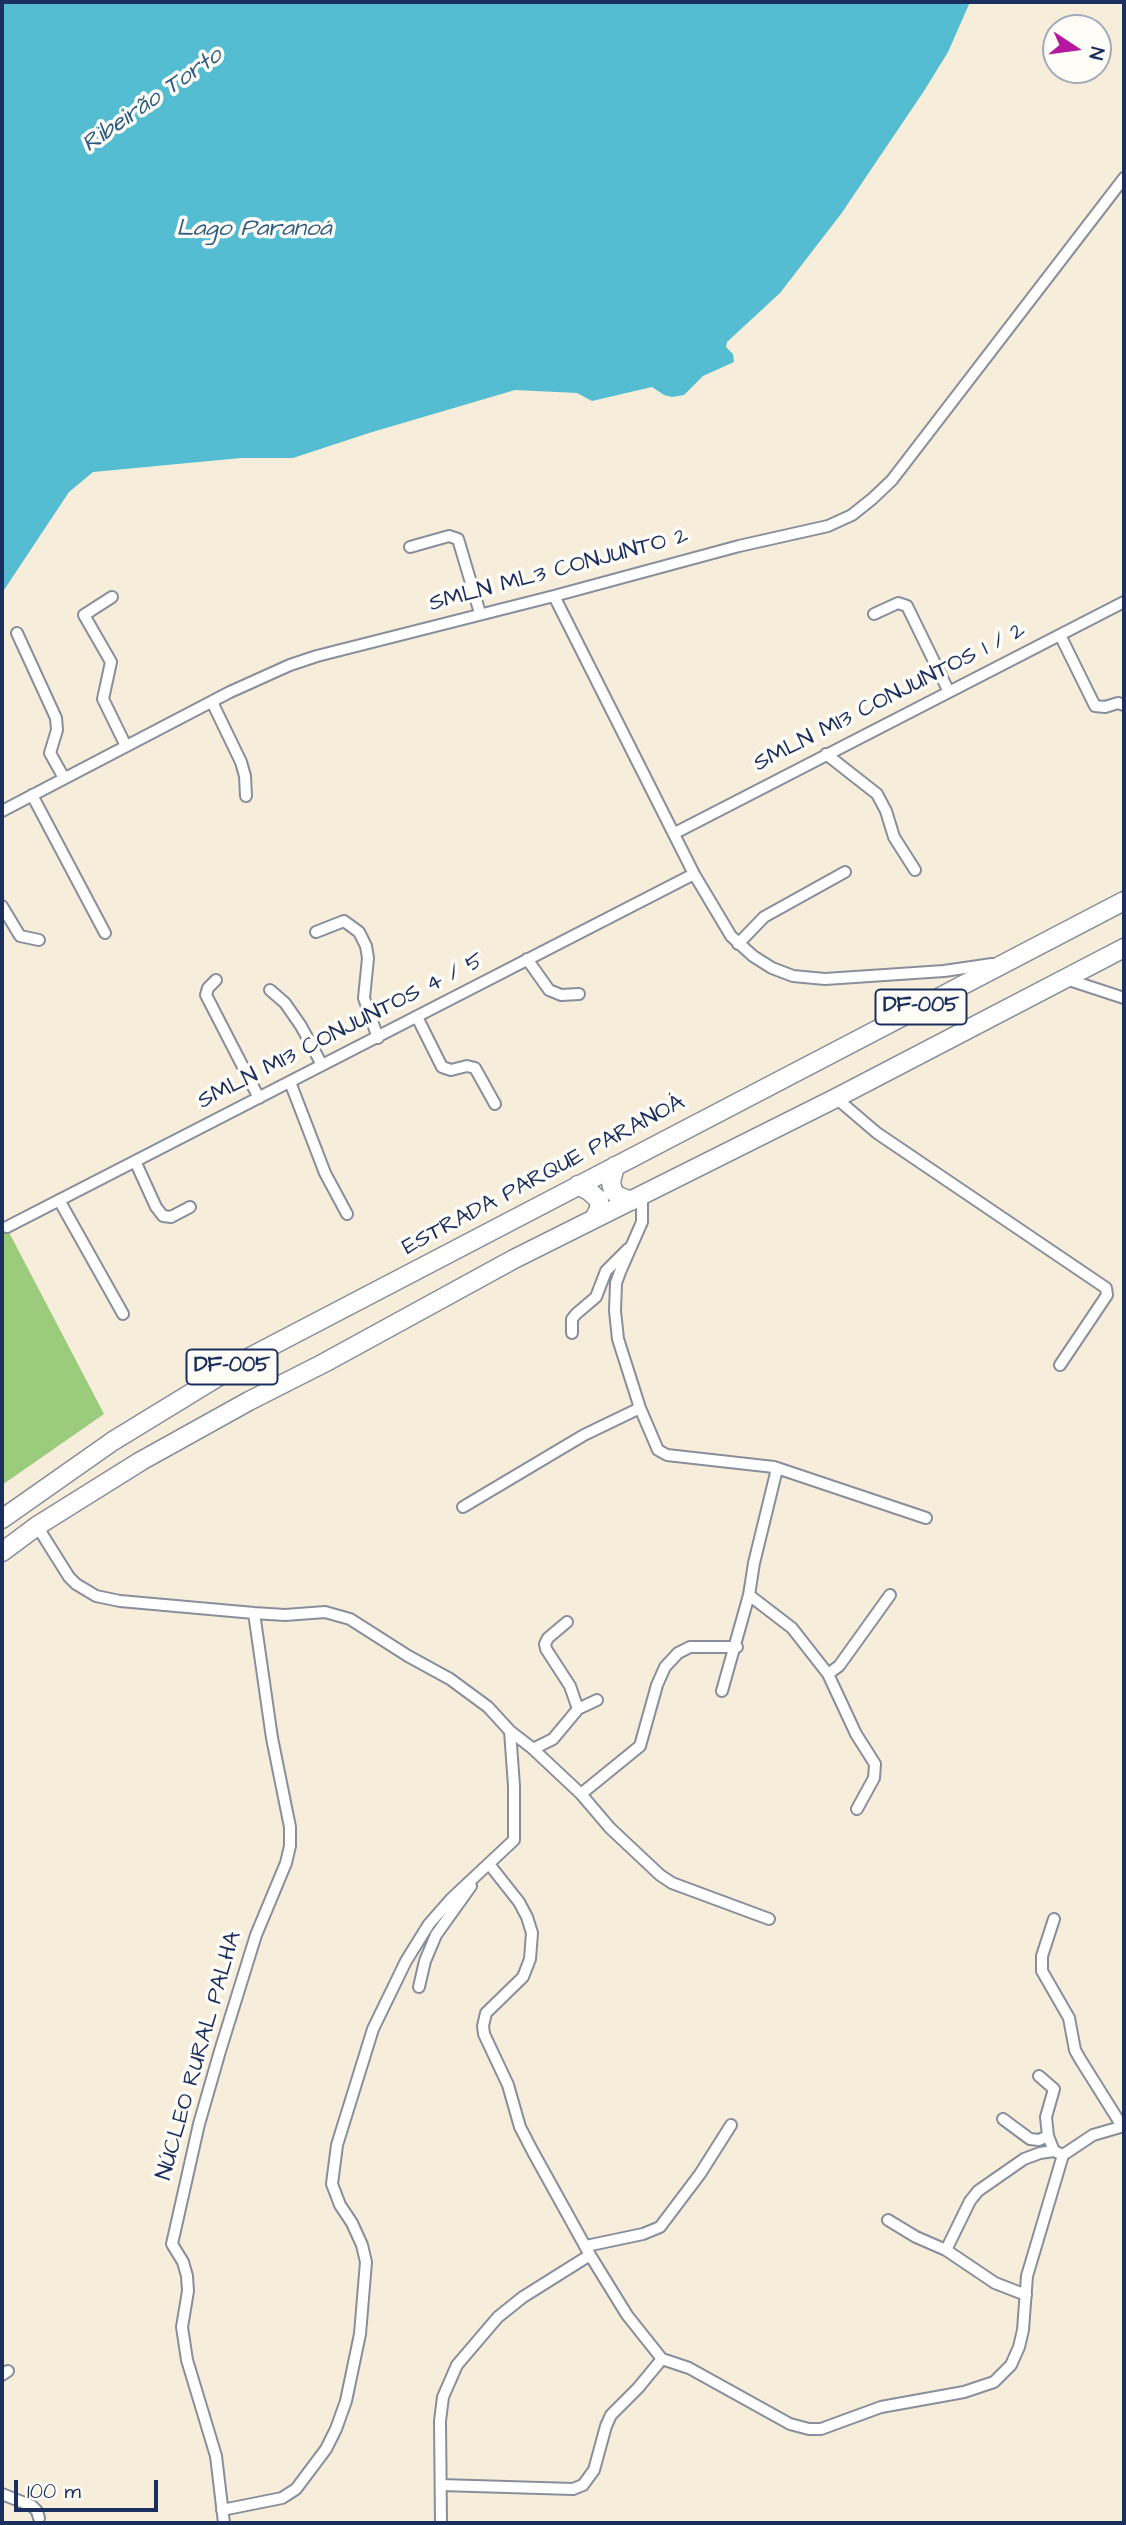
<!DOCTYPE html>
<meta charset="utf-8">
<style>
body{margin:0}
#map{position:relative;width:1126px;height:2525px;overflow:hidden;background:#f7eddb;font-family:"Architects Daughter",sans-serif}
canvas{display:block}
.frame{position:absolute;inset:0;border:4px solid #1b2f5e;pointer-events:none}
.north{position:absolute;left:1042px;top:14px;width:70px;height:70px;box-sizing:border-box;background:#fdfcf7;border:2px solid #a3aaba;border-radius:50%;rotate:103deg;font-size:19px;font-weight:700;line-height:28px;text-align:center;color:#1b2f5e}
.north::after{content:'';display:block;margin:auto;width:24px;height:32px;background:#b5179e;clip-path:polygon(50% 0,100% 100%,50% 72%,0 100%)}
.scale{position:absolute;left:14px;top:2480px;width:144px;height:32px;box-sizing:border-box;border:4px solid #1b2f5e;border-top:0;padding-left:9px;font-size:21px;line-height:24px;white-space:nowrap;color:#1b2f5e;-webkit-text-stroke:5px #fdfcf7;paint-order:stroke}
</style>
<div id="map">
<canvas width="1126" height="2525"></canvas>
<div class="frame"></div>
<div class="north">N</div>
<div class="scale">100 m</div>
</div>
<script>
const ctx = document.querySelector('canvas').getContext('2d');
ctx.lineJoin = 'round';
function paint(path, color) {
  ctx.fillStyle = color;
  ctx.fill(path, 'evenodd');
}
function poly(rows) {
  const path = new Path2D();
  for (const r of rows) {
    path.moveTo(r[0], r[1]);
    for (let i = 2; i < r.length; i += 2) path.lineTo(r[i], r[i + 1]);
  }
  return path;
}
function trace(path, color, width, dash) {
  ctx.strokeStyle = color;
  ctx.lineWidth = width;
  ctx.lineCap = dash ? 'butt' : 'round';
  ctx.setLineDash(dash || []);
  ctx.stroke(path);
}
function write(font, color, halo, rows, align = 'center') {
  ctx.font = font + ' "Architects Daughter",sans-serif';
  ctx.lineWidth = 7;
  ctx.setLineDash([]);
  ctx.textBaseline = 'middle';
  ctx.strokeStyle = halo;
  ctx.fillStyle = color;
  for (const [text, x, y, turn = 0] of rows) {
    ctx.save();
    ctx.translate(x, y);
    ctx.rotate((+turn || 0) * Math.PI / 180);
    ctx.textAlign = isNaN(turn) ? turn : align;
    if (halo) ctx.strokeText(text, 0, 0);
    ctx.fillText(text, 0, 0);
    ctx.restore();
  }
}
paint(poly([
 [2,1219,104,1414,2,1485]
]), '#9acc7c');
paint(poly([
 [2,2,970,2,948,52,924,91,841,214,780,293,727,342,726,347,733,354,734,362,703,376,684,395,672,397,664,395,652,387,592,401,577,393,515,390,369,433,293,458,241,458,93,472,69,492,2,593]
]), '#54bdd1');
const street = poly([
 [410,547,449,536,458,539,480,613],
 [554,596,694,874,731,936,753,956,772,968,793,976,825,979,944,971,992,964],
 [112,597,84,615,111,662,103,699,126,746],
 [874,614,898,603,907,606,949,692],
 [17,633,56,718,57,730,50,753,64,778],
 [1060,635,1095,706,1105,707,1118,703,1124,705],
 [212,702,241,762,245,776,246,796],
 [826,754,877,794,886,811,894,837,915,870],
 [32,795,105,933],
 [2,811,230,692,290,665,317,656,554,596,739,546,828,526,852,515,872,499,892,480,1124,178],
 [675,833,1124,602],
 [2,906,20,936,39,940],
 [316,932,344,921,359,932,366,946,368,958,364,998,378,1038],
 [738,944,764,917,845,872],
 [527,959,549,990,561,995,579,994],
 [1066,979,1124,998],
 [216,980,208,988,206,995,259,1098],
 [270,990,285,1003,301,1026,322,1065],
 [417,1017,442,1067,451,1070,467,1066,475,1068,495,1104],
 [290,1082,325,1173,347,1214],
 [836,1098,877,1133,1106,1288,1107,1295,1060,1365],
 [135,1161,156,1207,163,1216,171,1217,190,1207],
 [642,1196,642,1222,620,1272,616,1283,615,1311,618,1339,640,1408,658,1450,667,1455,774,1467,776,1473,754,1563,749,1595,792,1628,828,1674,839,1666,890,1595],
 [59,1200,123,1314],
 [7,1227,694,874],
 [572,1333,572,1319,576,1314,596,1297,606,1271,628,1249],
 [774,1467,926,1518],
 [463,1507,584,1435,640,1408],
 [37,1526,69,1577,76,1584,96,1596,120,1601,254,1613,285,1615,325,1612,350,1619,408,1656,450,1679,488,1707,510,1731,532,1748,581,1794,610,1828,660,1875,672,1883,769,1919],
 [828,1674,856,1734,875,1764,874,1778,857,1809],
 [722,1691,749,1595],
 [578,1709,597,1700],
 [533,1749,553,1739,578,1709,570,1686,546,1649,545,1644,548,1638,567,1622],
 [581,1794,640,1746,657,1685,665,1667,678,1653,690,1647,737,1647],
 [489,1864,519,1902,527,1917,532,1933,530,1959,523,1977,486,2013,483,2026,484,2034,508,2085,520,2127,533,2152,590,2255,627,2315,662,2359],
 [1054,1919,1042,1956,1042,1971,1069,2018,1075,2050,1080,2059,1122,2126],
 [419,1987,425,1961,436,1935,471,1886],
 [1039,2076,1054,2089,1046,2117,1048,2136,1054,2151],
 [1003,2119,1030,2139,1039,2140,1048,2136],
 [888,2220,916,2237,946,2250,970,2201,978,2191,1024,2159,1040,2153,1054,2151,1063,2155],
 [586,2246,643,2234,660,2227,700,2174,731,2125],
 [946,2250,995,2283,1026,2295],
 [662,2359,689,2368,790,2424,809,2429,821,2429,881,2407,964,2392,994,2382,1011,2365,1019,2347,1023,2330,1027,2276,1063,2155,1093,2135,1124,2126],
 [2,2375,8,2371],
 [441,2485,573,2489,583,2485,594,2470,606,2426,611,2415,638,2388,662,2359],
 [2,2494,32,2506,37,2511,39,2518],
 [222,2510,282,2498,296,2489,326,2449,336,2429,346,2401,360,2334,366,2262,362,2245,352,2223,340,2205,332,2184,337,2145,373,2029,406,1961,429,1924,451,1899,514,1840,514,1786,510,1731],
 [224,2523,216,2456,187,2360,182,2327,188,2291,187,2276,183,2262,172,2244,199,2124,220,2051,256,1935,286,1863,290,1846,290,1827,272,1738,254,1613],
 [441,2523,440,2421,443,2397,457,2365,498,2317,523,2297,590,2255]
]);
const primary = poly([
 [615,1166,611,1182,613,1191,618,1196,631,1201],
 [578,1185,589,1191,599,1200,599,1209,594,1219],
 [2,1519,113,1441,252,1356,1124,901],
 [2,1552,37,1526,141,1461,249,1401,324,1363,514,1259,836,1098,1124,948]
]);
trace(street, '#898e9c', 14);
trace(primary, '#898e9c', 21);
trace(street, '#fff', 10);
trace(primary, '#fff', 18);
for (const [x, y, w] of [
 [921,1007,91],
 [232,1367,91]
]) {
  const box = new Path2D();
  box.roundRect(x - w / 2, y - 17.5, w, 35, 5);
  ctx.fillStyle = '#fdfcf7';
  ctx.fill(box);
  trace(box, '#1b2f5e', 2);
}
write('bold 21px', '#1b2f5e', null, [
 ["DF-005",921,1007],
 ["DF-005",232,1367]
]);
write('23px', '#1b2f5e', '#fdfcf7', [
 ["SMLN ML3 CONJUNTO 2",559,571,-15],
 ["SMLN MI3 CONJUNTOS 1 / 2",890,698,-27],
 ["SMLN MI3 CONJUNTOS 4 / 5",341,1032,-27],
 ["ESTRADA PARQUE PARANOÁ",544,1176,-28],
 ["NÚCLEO RURAL PALHA",200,2056,-74]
]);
write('italic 24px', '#2c5a80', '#fdfcf7', [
 ["Ribeirão Torto",153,101,-35],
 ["Lago Paranoá",254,230]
]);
</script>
